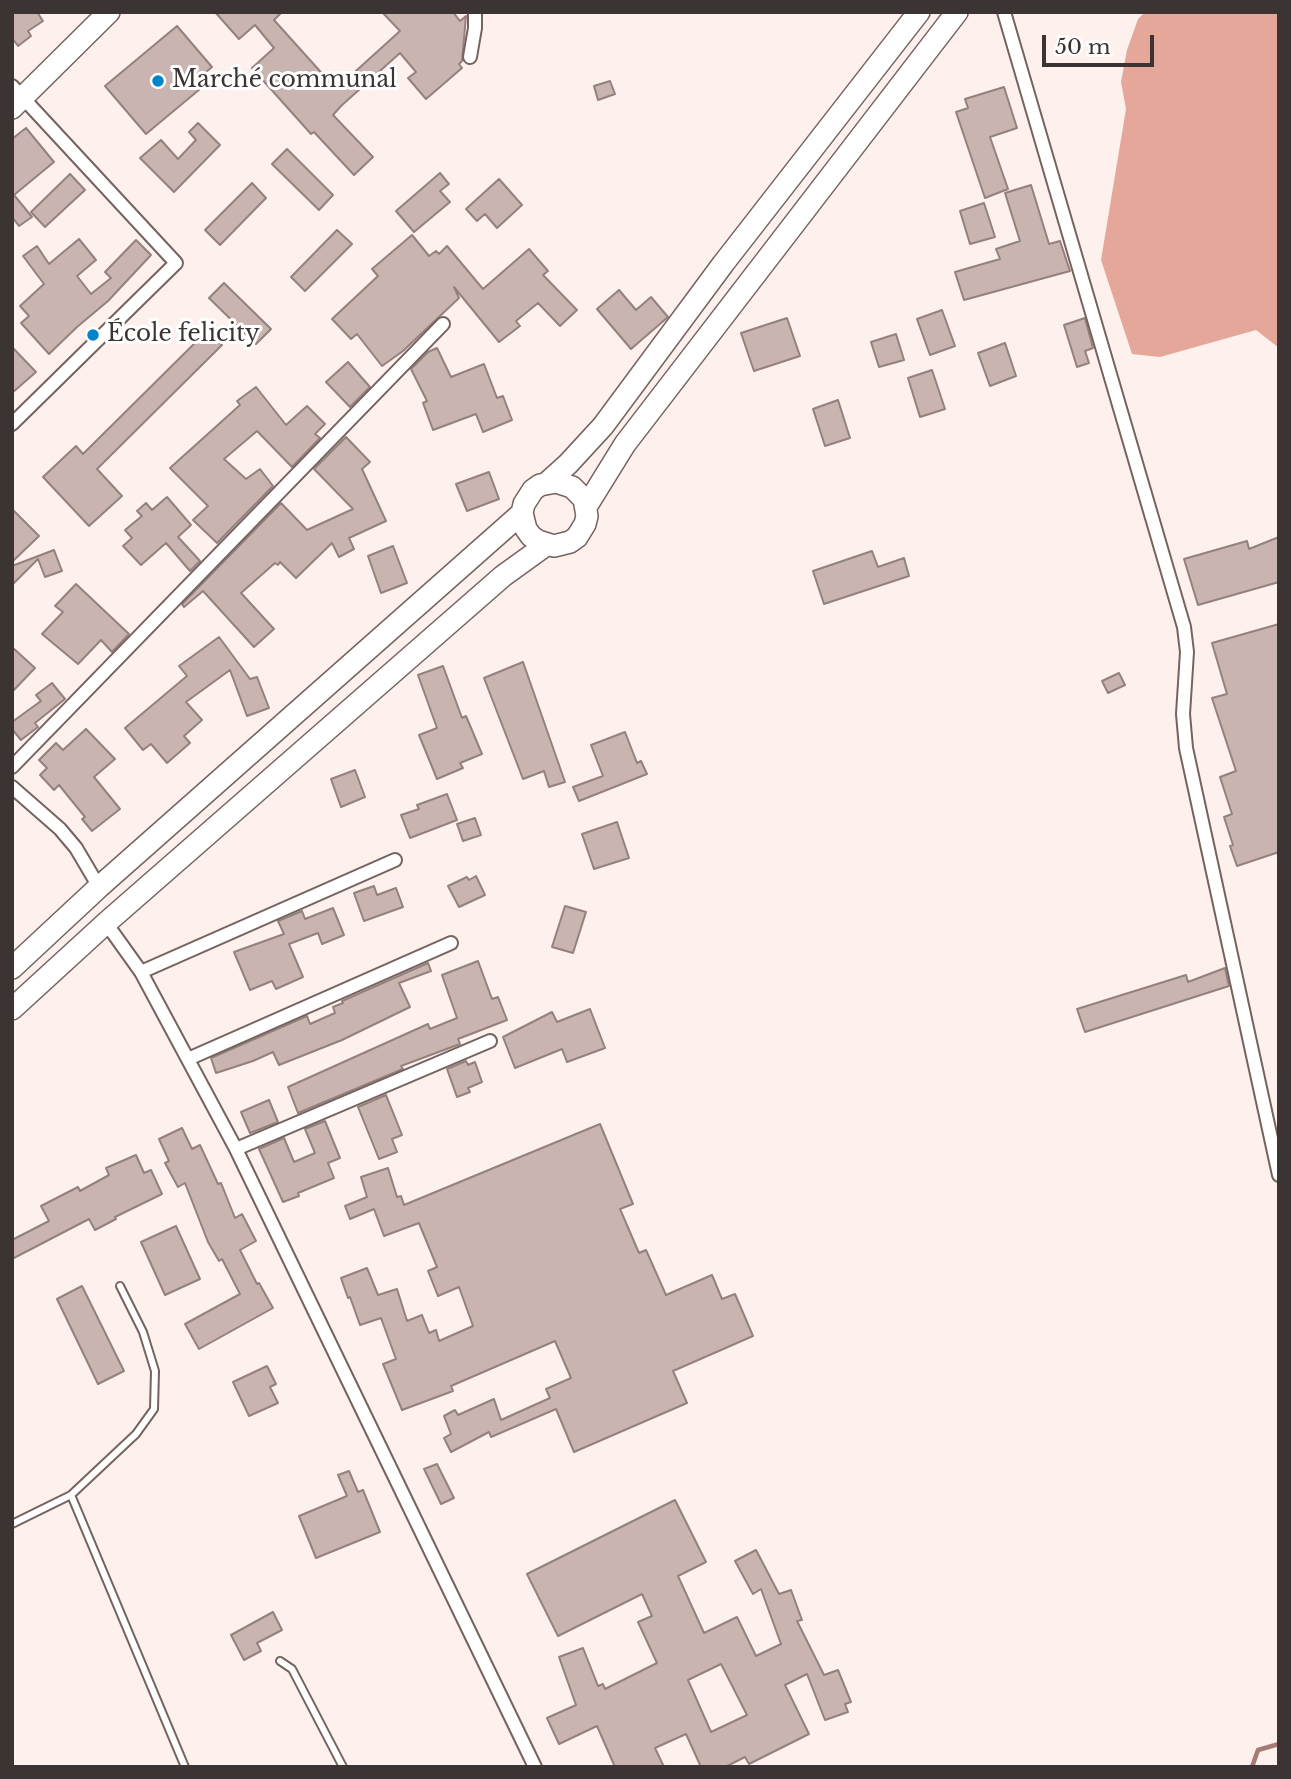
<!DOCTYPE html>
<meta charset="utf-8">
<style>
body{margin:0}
#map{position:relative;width:1291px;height:1779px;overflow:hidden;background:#fdf0ed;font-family:"Libre Baskerville",serif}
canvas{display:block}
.frame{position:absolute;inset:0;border:14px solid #3c3432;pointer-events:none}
.scale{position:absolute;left:1042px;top:35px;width:112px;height:32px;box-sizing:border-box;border:4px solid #3c3432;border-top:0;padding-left:9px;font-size:21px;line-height:24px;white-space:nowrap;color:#3c3432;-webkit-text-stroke:5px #fff;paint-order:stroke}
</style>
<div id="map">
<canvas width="1291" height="1779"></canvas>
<div class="frame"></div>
<div class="scale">50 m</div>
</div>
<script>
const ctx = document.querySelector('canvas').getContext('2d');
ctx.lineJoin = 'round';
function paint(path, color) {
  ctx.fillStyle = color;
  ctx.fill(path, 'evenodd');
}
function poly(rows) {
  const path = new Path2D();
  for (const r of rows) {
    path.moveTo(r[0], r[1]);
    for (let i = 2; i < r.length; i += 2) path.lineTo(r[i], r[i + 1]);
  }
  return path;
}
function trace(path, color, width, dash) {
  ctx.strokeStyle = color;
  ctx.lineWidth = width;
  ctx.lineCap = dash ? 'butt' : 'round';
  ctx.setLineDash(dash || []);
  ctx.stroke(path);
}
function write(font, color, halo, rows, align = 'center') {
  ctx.font = font + ' "Libre Baskerville",serif';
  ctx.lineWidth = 6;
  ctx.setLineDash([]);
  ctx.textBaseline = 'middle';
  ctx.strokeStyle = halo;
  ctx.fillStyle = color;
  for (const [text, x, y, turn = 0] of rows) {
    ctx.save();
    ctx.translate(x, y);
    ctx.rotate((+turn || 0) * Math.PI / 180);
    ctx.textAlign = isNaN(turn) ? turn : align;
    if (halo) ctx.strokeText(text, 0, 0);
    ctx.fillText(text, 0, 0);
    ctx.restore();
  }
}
paint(poly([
 [1145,12,1279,12,1279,348,1256,330,1160,357,1132,354,1101,260,1126,109,1121,82,1127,50,1138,19]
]), '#e4a79a');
trace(poly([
 [1252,1767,1258,1750,1279,1744]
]), '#a87b72', 4.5);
const building = poly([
 [12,12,37,12,43,21,28,31,31,36,18,46,12,38,12,12],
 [215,12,282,12,274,20,336,89,400,31,382,12,453,12,460,21,466,16,462,61,459,64,462,68,426,99,408,78,416,72,400,53,341,106,333,115,373,157,354,175,314,132,311,134,252,68,274,48,255,25,239,39,215,12],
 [177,26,212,67,200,77,206,84,146,134,105,86,177,26],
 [610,81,615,94,598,100,594,86,610,81],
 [1004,87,1017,128,990,137,1008,189,985,198,956,112,968,108,965,99,1004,87],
 [198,123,220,145,174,192,140,158,161,140,178,159,196,140,189,132,198,123],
 [26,128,54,162,14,195,32,217,19,226,12,217,12,139,26,128],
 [287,149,333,195,319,210,272,164,287,149],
 [440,173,449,184,440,191,450,202,414,232,396,211,440,173],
 [70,174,85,190,45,227,31,212,70,174],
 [499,179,522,205,497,228,485,214,477,221,466,209,499,179],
 [252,183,266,198,220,245,205,230,252,183],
 [1031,185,1049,244,1060,241,1070,271,964,300,955,272,1000,259,996,249,1020,241,1005,193,1031,185],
 [984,203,995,237,970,244,960,211,984,203],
 [337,230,352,244,305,291,291,277,337,230],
 [412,235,429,256,436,251,439,254,447,246,483,289,529,249,548,271,543,275,577,310,560,326,538,303,516,321,520,326,499,342,454,287,459,298,403,351,382,366,357,334,351,339,332,319,378,276,372,269,412,235],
 [79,239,96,260,77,276,91,294,111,278,105,272,136,240,151,255,108,301,77,327,49,354,21,323,29,316,20,306,44,284,23,256,37,246,49,264,79,239],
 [224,283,271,329,256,344,209,298,224,283],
 [619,290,636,310,651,297,668,317,631,349,597,309,619,290],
 [942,310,955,346,930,355,917,319,942,310],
 [787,318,800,356,754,371,741,333,787,318],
 [1085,318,1093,348,1085,351,1089,363,1077,367,1064,325,1085,318],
 [207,331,222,345,97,469,122,496,89,526,43,477,76,446,83,454,207,331],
 [896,334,904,360,879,367,871,342,896,334],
 [1005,343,1016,376,990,386,978,353,1005,343],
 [12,347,36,372,12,393,12,347],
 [437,348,451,377,484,364,497,398,503,396,512,420,483,432,476,414,433,430,423,403,427,401,411,369,428,352,437,348],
 [348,362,370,387,350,407,326,382,348,362],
 [932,370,945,409,920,417,908,378,932,370],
 [256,387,286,425,307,406,325,424,315,434,320,438,292,467,257,431,224,459,246,479,260,469,273,486,217,543,193,520,208,506,170,468,240,405,237,401,256,387],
 [838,400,850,438,825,446,813,409,838,400],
 [346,437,370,462,362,469,386,521,349,538,354,549,339,557,332,543,296,578,280,562,278,565,275,563,241,593,274,629,254,647,203,591,184,607,182,604,281,503,307,530,353,509,314,469,346,437],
 [489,472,499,499,467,511,456,484,489,472],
 [167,497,191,525,178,537,200,561,190,571,166,543,141,565,123,546,132,538,125,530,142,516,137,511,146,503,152,510,167,497],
 [12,509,39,536,12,562,12,509],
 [1279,537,1279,582,1198,605,1184,559,1247,541,1249,549,1279,537],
 [393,546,407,583,381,593,368,556,393,546],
 [54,550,62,571,45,577,38,559,12,585,12,566,54,550],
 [872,551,878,567,904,558,909,576,824,604,813,571,872,551],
 [76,584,129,634,112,652,101,640,78,664,42,634,63,612,55,606,76,584],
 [1279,624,1279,852,1237,866,1230,846,1233,845,1224,817,1232,814,1220,777,1236,771,1212,698,1227,694,1212,643,1279,624],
 [219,637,250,679,257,677,269,708,247,716,230,670,186,702,202,720,184,736,190,743,167,763,151,744,143,750,125,728,187,676,179,666,219,637],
 [12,647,35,668,12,692,12,647],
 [523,662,565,782,549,787,544,771,523,779,484,678,523,662],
 [443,666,462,718,466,716,482,754,460,763,463,768,437,779,419,735,437,728,418,675,443,666],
 [1119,673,1125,685,1108,693,1102,681,1119,673],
 [52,683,65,699,35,723,38,727,21,740,12,729,12,722,41,701,36,695,52,683],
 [86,729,115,759,94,777,120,809,92,831,82,819,85,817,59,785,54,790,40,775,47,768,39,760,56,743,63,750,86,729],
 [625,732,637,763,641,761,647,774,579,801,573,787,603,776,591,745,625,732],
 [355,770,365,797,341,807,331,779,355,770],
 [447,794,457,820,410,838,401,815,419,809,417,805,447,794],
 [475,818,481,835,463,841,457,824,475,818],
 [617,822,629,858,594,869,582,834,617,822],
 [476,876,485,895,459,907,448,886,467,877,469,880,476,876],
 [374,886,377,895,396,888,403,907,364,921,354,893,374,886],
 [565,906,586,912,573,953,552,947,565,906],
 [333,908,344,935,322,944,318,933,289,944,303,977,276,989,272,981,250,990,234,952,284,934,278,921,302,911,305,919,333,908],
 [478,961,492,999,498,997,507,1020,458,1039,460,1044,401,1066,403,1069,298,1113,288,1087,428,1024,430,1029,457,1018,442,975,478,961],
 [428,963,431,971,399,983,410,1007,342,1040,279,1065,273,1052,253,1061,216,1073,211,1058,307,1016,310,1024,335,1013,333,1007,343,1003,342,1001,428,963],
 [1225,968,1229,986,1085,1032,1077,1009,1186,975,1188,982,1225,968],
 [590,1009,605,1048,567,1062,562,1049,515,1068,503,1037,552,1012,557,1022,590,1009],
 [466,1061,468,1065,475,1062,482,1082,468,1088,470,1092,457,1097,447,1069,466,1061],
 [386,1095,402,1135,392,1139,397,1152,379,1159,358,1107,386,1095],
 [269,1100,278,1122,250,1133,241,1112,269,1100],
 [325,1121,340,1158,328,1163,334,1178,298,1193,299,1196,283,1202,259,1149,284,1138,294,1162,315,1153,305,1129,325,1121],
 [600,1124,633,1204,620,1209,639,1253,646,1250,666,1295,712,1275,722,1299,735,1294,753,1336,673,1371,687,1403,574,1452,556,1409,491,1437,489,1432,451,1452,444,1438,451,1434,444,1416,455,1410,458,1415,494,1399,501,1420,550,1398,546,1389,571,1378,555,1341,451,1386,453,1391,402,1410,383,1364,396,1359,381,1318,360,1325,350,1297,348,1298,341,1278,367,1268,378,1295,397,1289,407,1321,422,1315,429,1333,436,1330,439,1341,473,1326,459,1287,438,1296,428,1271,437,1267,419,1223,384,1236,374,1209,350,1219,345,1206,367,1197,361,1177,388,1168,397,1197,401,1196,404,1205,600,1124],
 [182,1128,192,1149,200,1145,218,1184,221,1183,235,1218,242,1214,256,1241,240,1250,257,1284,259,1283,273,1308,199,1349,185,1324,240,1294,222,1259,219,1261,208,1242,185,1183,178,1187,165,1163,169,1161,159,1139,182,1128],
 [136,1155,144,1173,151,1170,162,1194,115,1217,116,1219,95,1230,89,1219,12,1259,12,1240,49,1221,41,1206,78,1187,80,1191,109,1175,106,1168,136,1155],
 [176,1226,200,1279,165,1295,141,1242,176,1226],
 [82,1286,124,1371,98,1384,57,1299,82,1286],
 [267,1366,276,1384,270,1387,278,1403,249,1416,233,1382,267,1366],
 [437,1464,454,1498,441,1504,424,1469,437,1464],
 [349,1471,358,1492,363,1490,380,1532,316,1558,299,1516,347,1496,338,1475,349,1471],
 [675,1500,706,1562,678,1576,704,1633,737,1617,756,1656,781,1644,761,1589,753,1594,735,1561,756,1550,779,1594,791,1590,802,1620,797,1621,824,1675,838,1670,851,1702,845,1704,848,1712,825,1720,807,1674,785,1685,809,1734,749,1764,745,1757,725,1767,701,1767,686,1734,655,1748,664,1767,615,1767,597,1726,559,1744,547,1718,576,1705,559,1657,583,1648,598,1686,603,1684,605,1689,657,1663,638,1622,652,1616,642,1594,558,1636,527,1574,675,1500],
 [721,1664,747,1715,711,1732,688,1680,721,1664],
 [273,1612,282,1630,257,1643,261,1651,244,1660,231,1635,273,1612]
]);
paint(building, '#c9b4b0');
trace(building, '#94817d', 2);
const service = poly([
 [71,1495,185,1767],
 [12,1524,71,1495,136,1434,154,1409,155,1371,143,1332,120,1286],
 [280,1661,292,1669,343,1767]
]);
const minor = poly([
 [1004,12,1184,627,1187,652,1183,714,1186,748,1279,1175],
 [470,57,475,28,475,12],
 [12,86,176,263,12,424],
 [12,767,443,324],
 [12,787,60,829,76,848,99,887],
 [106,923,141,972,236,1149,535,1767],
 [141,972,395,860],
 [188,1059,451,943],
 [236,1149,490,1041]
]);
const primary = poly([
 [12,108,109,12]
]);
const trunk = poly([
 [548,482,568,464,603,426,723,264,919,12],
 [586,507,625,444,957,12],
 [12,968,99,887,522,513,524,504,533,490,540,485,556,482,572,487,584,499,587,516,585,524,577,537,570,542,554,546,538,541,531,536,526,529,522,513],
 [12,1009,106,923,503,576,546,545]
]);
trace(service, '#75635f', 10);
trace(minor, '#75635f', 16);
trace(primary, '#75635f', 24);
trace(trunk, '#75635f', 24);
trace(service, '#fff', 6);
trace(minor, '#fff', 12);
trace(primary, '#fff', 21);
trace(trunk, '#fff', 21);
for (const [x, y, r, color] of [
 [158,81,7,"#0085cc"],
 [93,335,7,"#0085cc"]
]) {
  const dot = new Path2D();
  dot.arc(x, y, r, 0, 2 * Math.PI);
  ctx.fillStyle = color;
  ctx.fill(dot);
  trace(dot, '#fff', 2.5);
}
write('23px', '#3c3432', '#fff', [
 ["Marché communal",172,81],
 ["École felicity",107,335]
], 'left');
</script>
